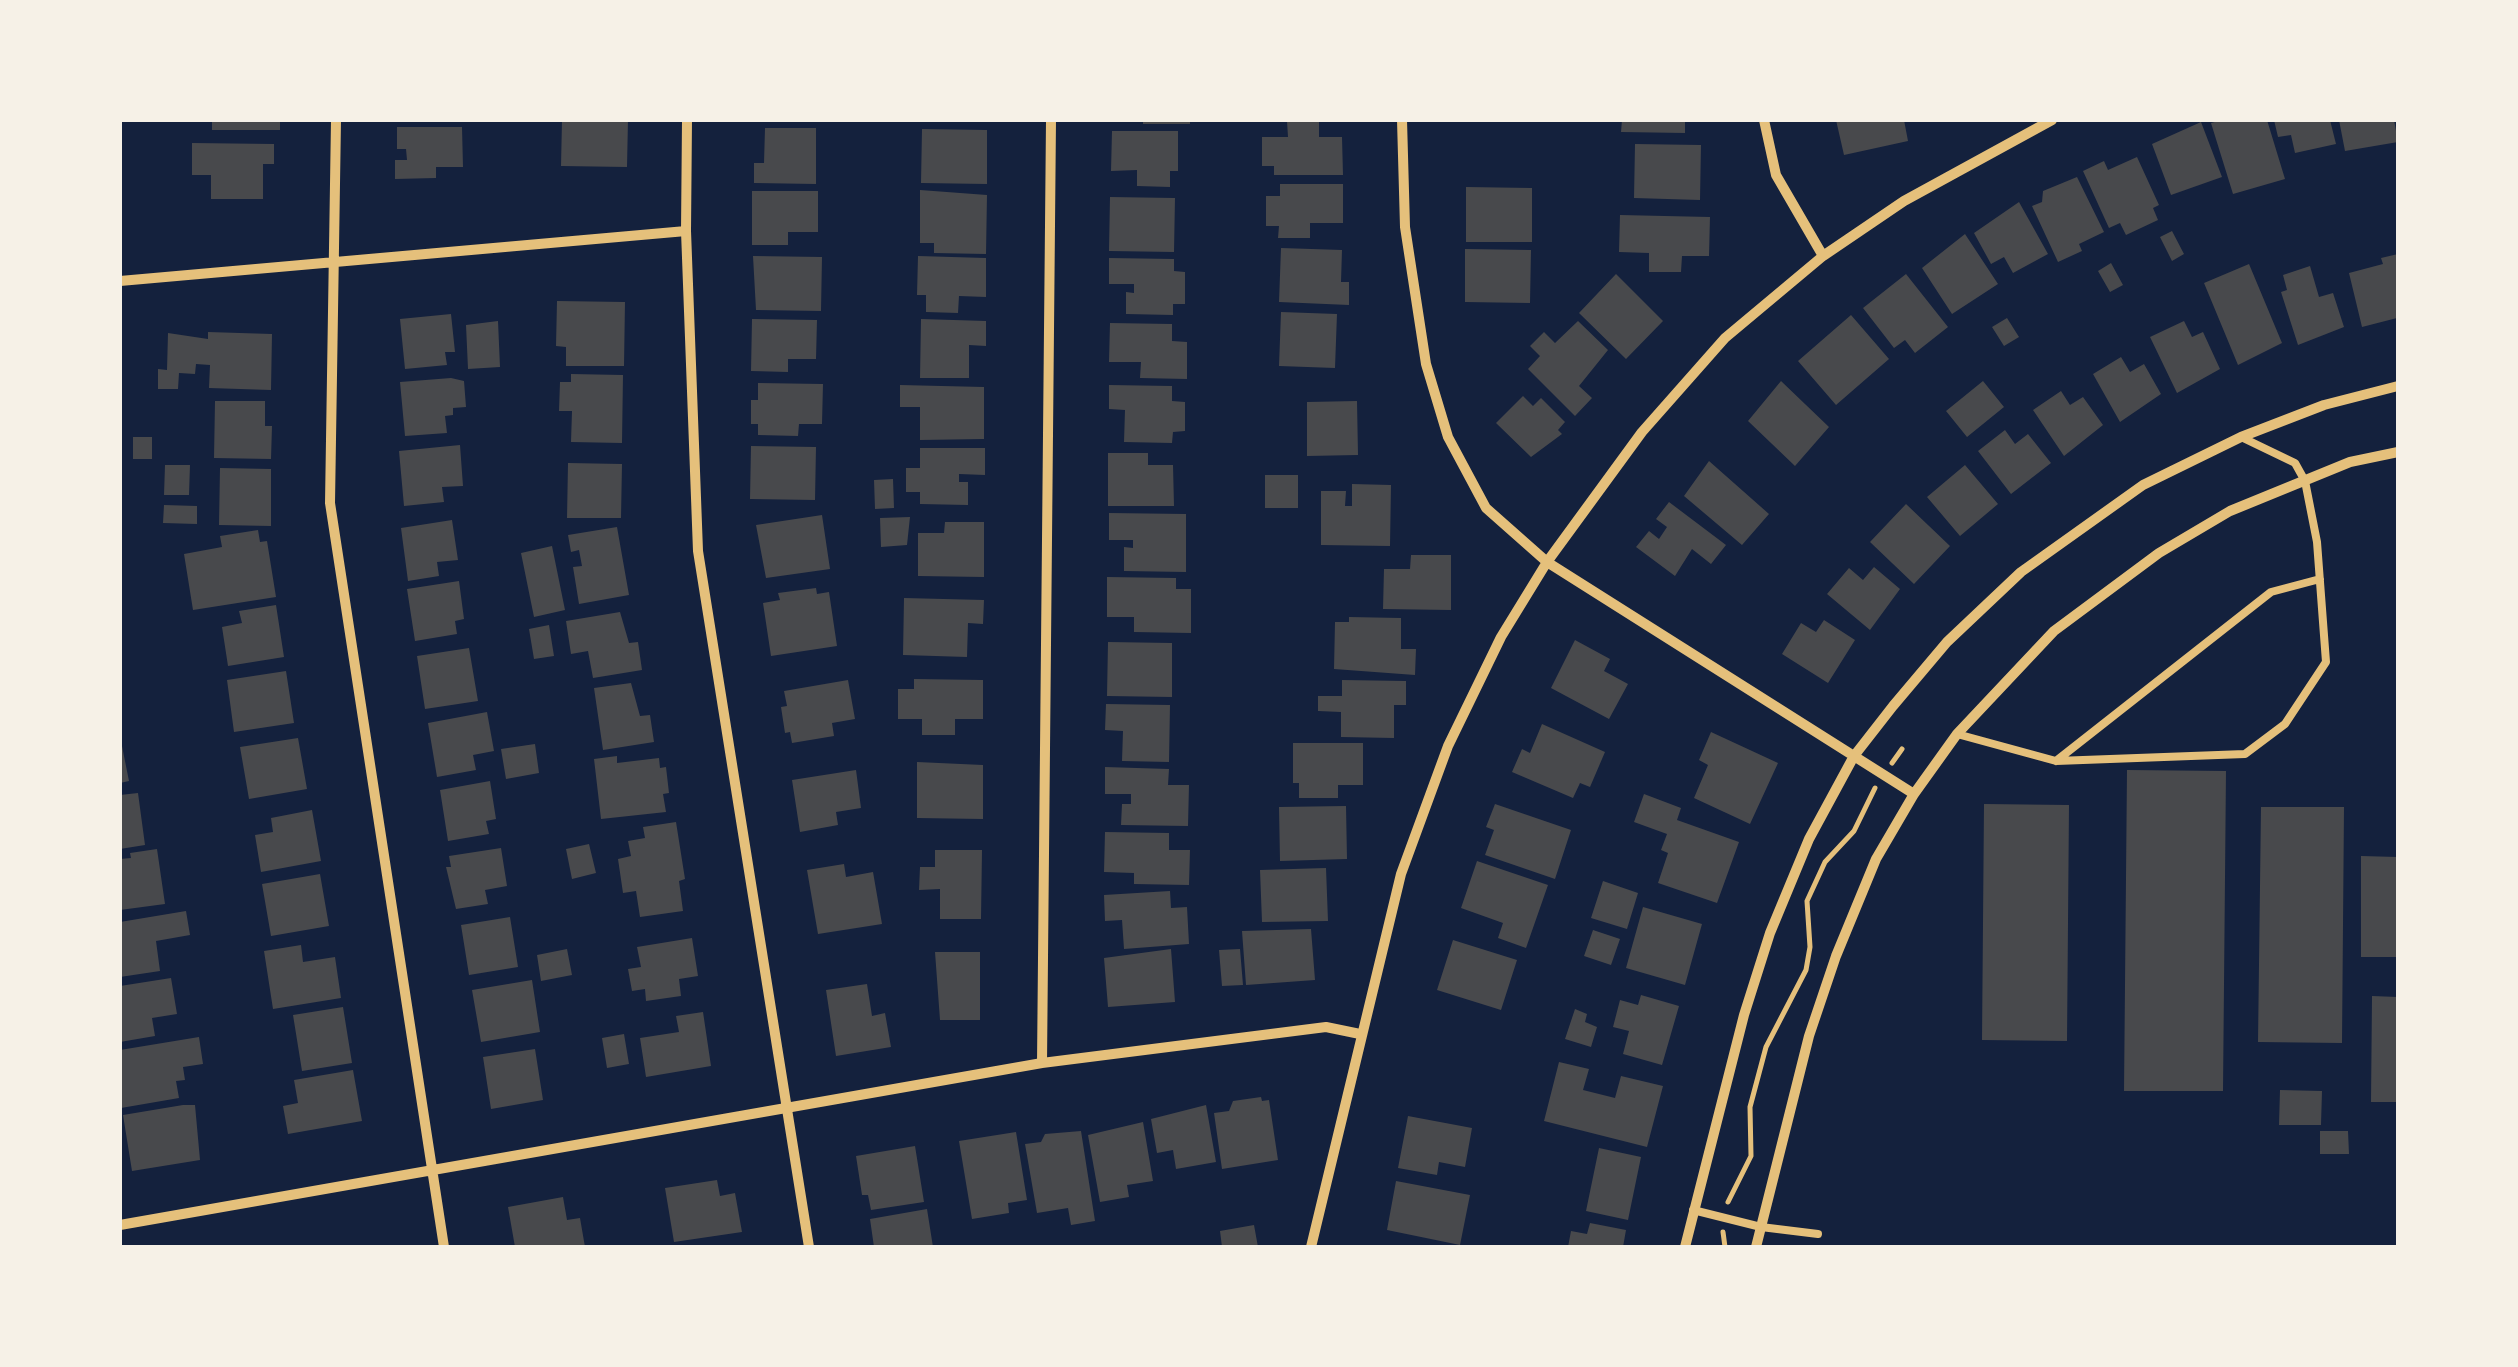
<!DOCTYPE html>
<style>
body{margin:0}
#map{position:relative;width:2518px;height:1367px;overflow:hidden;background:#14213d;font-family:Manrope,sans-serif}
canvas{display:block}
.frame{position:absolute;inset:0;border:122px solid #f6f1e7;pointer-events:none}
</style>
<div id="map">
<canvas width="2518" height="1367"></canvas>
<div class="frame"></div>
</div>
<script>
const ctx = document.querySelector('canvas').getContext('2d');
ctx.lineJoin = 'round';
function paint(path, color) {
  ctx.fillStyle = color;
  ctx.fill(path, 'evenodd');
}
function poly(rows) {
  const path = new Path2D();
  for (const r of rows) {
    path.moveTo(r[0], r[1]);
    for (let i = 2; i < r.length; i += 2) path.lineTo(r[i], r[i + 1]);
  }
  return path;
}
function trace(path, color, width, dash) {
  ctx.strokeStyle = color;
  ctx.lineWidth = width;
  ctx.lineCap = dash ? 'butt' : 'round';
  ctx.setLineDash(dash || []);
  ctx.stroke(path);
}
paint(poly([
 [212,120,280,120,280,130,212,130],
 [562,120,628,120,627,167,561,166],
 [1143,120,1190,120,1190,124,1143,124],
 [1622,120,1685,120,1685,133,1621,132],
 [1836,120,1904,120,1908,141,1844,155],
 [2222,120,2267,120,2285,179,2233,194,2211,123],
 [2274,120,2330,120,2336,144,2295,153,2291,135,2278,137],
 [2339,120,2394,120,2398,142,2345,151],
 [1287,121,1319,121,1319,137,1342,137,1343,175,1274,175,1274,166,1262,166,1262,137,1288,137],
 [2201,122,2222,177,2171,195,2152,144],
 [397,127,462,127,463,167,436,167,436,178,395,179,395,160,407,160,406,149,397,149],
 [765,128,816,128,816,184,754,183,754,163,764,163],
 [922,129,987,130,987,184,921,183],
 [1112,131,1178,131,1178,171,1170,171,1170,187,1137,186,1137,170,1111,171],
 [192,143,274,144,274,164,263,164,263,199,211,199,211,175,192,175],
 [1635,144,1701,145,1700,200,1634,198],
 [2137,157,2159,205,2153,208,2158,220,2126,235,2120,223,2109,228,2083,171,2104,161,2108,170],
 [2077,177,2104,232,2079,244,2082,251,2058,262,2032,206,2042,202,2043,191],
 [1280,184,1343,184,1343,223,1310,223,1310,238,1278,238,1279,226,1266,226,1266,196,1280,196],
 [1466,187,1532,188,1532,242,1466,242],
 [920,190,987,195,986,254,934,253,934,243,920,243],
 [752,191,818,191,818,232,788,232,788,245,752,245],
 [1110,197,1175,198,1174,252,1109,251],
 [2019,202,2048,254,2013,273,2004,257,1991,264,1974,233],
 [1620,215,1710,217,1709,256,1682,256,1681,272,1649,272,1649,253,1619,252],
 [2172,231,2184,254,2172,261,2160,237],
 [1965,234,1998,284,1952,314,1922,268],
 [1281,248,1342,250,1341,282,1349,282,1349,305,1279,302],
 [1465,249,1531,250,1530,303,1465,302],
 [2398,254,2397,318,2362,327,2349,273,2383,264,2381,258],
 [753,256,822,257,821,311,756,310],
 [918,256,986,258,986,297,959,296,958,313,926,312,926,295,917,295],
 [1109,258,1174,259,1174,271,1185,272,1185,304,1173,304,1173,315,1126,314,1126,292,1134,293,1134,284,1109,284],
 [2111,263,2123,285,2110,292,2098,271],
 [2249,264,2282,343,2238,365,2204,283],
 [2310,266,2319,297,2333,293,2344,327,2298,345,2281,292,2287,290,2283,275],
 [1616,274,1663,321,1626,359,1579,313],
 [1906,274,1948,327,1915,353,1905,340,1894,348,1863,308],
 [557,301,625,302,624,366,566,366,566,347,556,346],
 [1281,312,1337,314,1335,368,1279,366],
 [451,314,455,352,445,352,447,365,405,369,400,319],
 [1851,315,1889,359,1836,405,1798,361],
 [2007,318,2019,337,2004,346,1992,327],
 [752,319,817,320,816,359,788,359,788,372,751,371],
 [921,319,986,321,986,346,969,345,969,378,920,378],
 [498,321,500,367,468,369,466,325],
 [1578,321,1608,350,1579,386,1592,398,1575,416,1528,369,1540,356,1530,346,1544,332,1555,343],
 [2184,321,2192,337,2203,332,2220,369,2177,393,2150,337],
 [1110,323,1172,324,1172,341,1187,342,1187,379,1140,378,1141,362,1109,362],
 [208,332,272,334,271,390,209,388,210,365,196,364,195,374,179,373,178,389,158,389,158,369,167,370,168,333,208,339],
 [2121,357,2130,372,2144,364,2161,394,2120,422,2093,374],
 [571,374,623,375,622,443,571,442,572,411,559,411,560,382,571,382],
 [451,378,464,381,466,407,453,408,453,415,445,416,447,433,405,436,400,382],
 [1781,381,1829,427,1795,466,1748,421],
 [1983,381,2004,407,1967,437,1946,411],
 [758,383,823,384,822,424,799,424,798,436,758,435,758,424,751,424,751,400,758,400],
 [900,385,984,387,984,439,920,440,920,407,900,407],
 [1109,385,1172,386,1172,401,1185,402,1185,431,1173,432,1172,443,1124,442,1125,410,1109,409],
 [2061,391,2070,405,2083,397,2103,425,2064,456,2033,410],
 [1523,396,1533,406,1541,398,1565,422,1558,430,1562,434,1531,457,1496,423],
 [215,401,265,401,265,426,272,426,271,459,214,458],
 [1357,401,1358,455,1307,456,1307,402],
 [2005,430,2015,444,2028,434,2051,463,2011,494,1978,451],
 [133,437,152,437,152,459,133,459],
 [460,445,463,486,442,487,444,502,404,506,399,451],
 [751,446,816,447,815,500,750,499],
 [920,448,985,448,985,475,959,474,959,482,968,482,968,505,920,504,920,492,906,492,906,468,920,468],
 [1108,453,1148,453,1148,465,1173,465,1174,506,1108,506],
 [1709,461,1769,514,1742,545,1684,496],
 [568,463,622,464,621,518,567,518],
 [165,465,190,465,189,495,164,495],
 [1965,465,1998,504,1960,536,1927,497],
 [220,468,271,469,271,526,219,525],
 [1265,475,1298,475,1298,508,1265,508],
 [893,479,894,508,875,509,874,480],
 [1352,484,1391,485,1390,546,1321,545,1321,491,1346,491,1345,506,1352,506],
 [1669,502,1726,545,1711,564,1692,549,1675,576,1636,547,1649,531,1659,539,1667,527,1656,519],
 [1906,504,1950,546,1914,584,1870,542],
 [164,505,197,506,197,524,163,523],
 [1109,513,1186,514,1186,572,1124,571,1124,547,1133,548,1133,540,1109,540],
 [822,515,830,569,766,578,756,525],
 [910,517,907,545,881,547,880,518],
 [452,520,458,560,437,562,439,576,408,581,401,528],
 [945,522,984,522,984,577,918,576,918,533,944,533],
 [617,527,629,595,579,604,573,567,582,566,579,550,571,552,568,535],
 [258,530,260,542,267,541,276,597,193,610,184,554,222,547,220,536],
 [552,546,565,610,534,617,521,553],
 [1411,555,1451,555,1451,610,1383,609,1384,569,1410,569],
 [1874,567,1900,589,1870,630,1827,594,1849,568,1863,580],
 [1107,577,1176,578,1176,589,1191,589,1191,633,1134,632,1134,617,1107,617],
 [459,581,464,619,455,621,457,634,415,641,407,589],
 [816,588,817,594,829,592,837,646,771,656,763,603,780,600,778,593],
 [904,598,984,600,983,624,968,623,967,657,903,655],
 [276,605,284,657,228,666,222,627,242,623,239,611],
 [620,612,629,643,638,642,642,670,593,678,588,651,571,654,566,621],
 [1349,617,1401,618,1401,649,1416,649,1415,675,1334,669,1335,622,1349,622],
 [1824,620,1855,640,1828,683,1782,654,1801,623,1816,632],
 [549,625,554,656,534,659,529,629],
 [1575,640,1610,659,1604,671,1628,684,1609,719,1551,688],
 [1108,642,1172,643,1172,697,1107,696],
 [469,648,478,701,425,709,417,656],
 [286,671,294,723,234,732,227,680],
 [914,679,983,680,983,719,955,719,955,735,922,735,922,719,898,719,898,689,914,689],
 [848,680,855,719,832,723,834,736,792,743,790,732,785,733,781,707,787,706,784,691],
 [1342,680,1406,681,1406,705,1394,705,1394,738,1341,737,1341,712,1318,711,1318,696,1342,696],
 [631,683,640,716,650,715,654,742,603,750,594,688],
 [1106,704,1170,705,1169,762,1122,761,1123,731,1105,730],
 [487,712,494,751,473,755,476,770,437,777,428,723],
 [1542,724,1605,752,1590,787,1580,783,1573,798,1512,772,1522,749,1530,753],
 [1711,732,1778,763,1750,824,1694,798,1708,765,1699,760],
 [120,736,129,781,120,783],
 [298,738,307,789,249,799,240,747],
 [1293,743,1363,743,1363,785,1338,785,1338,798,1299,798,1299,783,1293,783],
 [535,744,539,773,506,779,501,749],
 [617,756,617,763,659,758,660,768,666,767,669,793,663,794,666,812,601,819,594,759],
 [917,762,983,765,983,819,917,818],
 [1105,767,1169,769,1168,785,1189,785,1188,826,1121,825,1122,804,1131,804,1131,794,1105,794],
 [856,770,861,808,836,812,838,825,800,832,792,780],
 [2127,770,2226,771,2223,1091,2124,1091],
 [490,781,496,819,486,821,489,834,448,841,440,790],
 [138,793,145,845,120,849,120,795],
 [1644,794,1681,808,1677,820,1739,842,1717,903,1658,883,1668,853,1661,850,1667,834,1634,822],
 [1495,804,1571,830,1555,879,1485,855,1494,830,1486,827],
 [1984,804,2069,805,2067,1041,1982,1040],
 [1346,806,1347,859,1280,861,1279,807],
 [2261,807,2344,807,2342,1043,2258,1042],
 [312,810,321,861,261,872,255,835,273,832,271,818],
 [676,822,685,879,679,881,683,911,640,917,636,891,623,893,618,859,631,856,628,841,645,838,643,827],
 [1105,832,1169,833,1169,850,1190,850,1189,885,1134,884,1134,873,1104,872],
 [589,844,596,873,572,879,566,849],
 [501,848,507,886,485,890,488,904,456,909,446,867,451,867,449,856],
 [157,849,165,904,120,910,120,859,131,858,130,853],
 [935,850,982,850,981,919,940,919,940,889,919,890,920,867,935,867],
 [2361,856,2398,857,2398,957,2361,957],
 [1477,861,1548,885,1526,948,1498,938,1503,923,1461,908],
 [844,864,846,877,873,872,882,924,818,934,807,870],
 [1326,868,1328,921,1262,922,1260,870],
 [320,874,329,926,271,936,262,884],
 [1603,881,1638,893,1627,929,1591,918],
 [1170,891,1171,908,1187,907,1189,944,1124,949,1122,920,1105,921,1104,895],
 [1643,907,1702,924,1685,985,1626,968],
 [186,911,190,935,156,941,160,971,120,977,120,922],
 [510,917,518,967,469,975,461,925],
 [1311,929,1315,980,1246,985,1242,931],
 [1593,930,1620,939,1611,965,1584,956],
 [692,938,698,976,679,979,681,996,646,1001,645,989,632,991,628,969,641,967,637,947],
 [1453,940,1517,960,1501,1010,1437,990],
 [301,945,303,962,335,957,341,998,273,1009,264,951],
 [567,949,572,975,541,981,537,955],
 [1171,949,1175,1002,1108,1007,1104,958],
 [1240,949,1243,985,1222,986,1219,950],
 [935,952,980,952,980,1020,940,1020],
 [171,978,177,1014,152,1018,155,1036,120,1042,120,986],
 [532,980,540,1032,481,1042,472,990],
 [867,984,872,1016,885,1013,891,1047,836,1056,826,990],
 [1641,995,1679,1006,1662,1065,1623,1054,1629,1031,1613,1027,1620,1000,1638,1005],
 [2372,996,2398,997,2398,1102,2371,1102],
 [343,1007,352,1063,302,1071,293,1015],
 [1575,1009,1587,1014,1585,1022,1597,1027,1591,1047,1565,1039],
 [703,1012,711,1066,646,1077,640,1038,679,1032,676,1016],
 [624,1034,629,1064,607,1068,602,1038],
 [199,1037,203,1064,183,1067,185,1080,176,1081,179,1098,121,1108,120,1050],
 [535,1049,543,1100,491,1109,483,1057],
 [1559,1062,1589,1069,1583,1090,1615,1098,1621,1076,1663,1086,1647,1147,1544,1121],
 [353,1070,362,1121,288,1134,283,1106,298,1103,294,1080],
 [2280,1090,2322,1091,2321,1125,2279,1125],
 [1261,1097,1262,1101,1269,1100,1278,1160,1222,1169,1214,1113,1229,1111,1233,1101],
 [183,1105,195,1105,200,1160,132,1171,123,1115],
 [1206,1105,1216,1162,1176,1169,1173,1150,1157,1153,1151,1119],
 [1408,1116,1472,1128,1465,1167,1439,1162,1437,1175,1398,1168],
 [1143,1122,1153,1181,1127,1185,1129,1197,1100,1202,1088,1135],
 [1081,1131,1095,1221,1071,1225,1068,1208,1037,1213,1025,1144,1041,1142,1045,1134],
 [2320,1131,2348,1131,2349,1154,2320,1154],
 [1016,1132,1027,1200,1008,1203,1009,1213,972,1219,959,1141],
 [915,1146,924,1202,871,1210,868,1195,862,1195,856,1156],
 [1599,1148,1641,1157,1628,1220,1586,1211],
 [717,1180,720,1196,735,1193,742,1232,674,1242,665,1188],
 [1396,1181,1470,1195,1460,1245,1387,1230],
 [563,1197,567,1220,580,1218,585,1247,515,1247,508,1207],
 [927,1209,933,1247,874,1247,870,1219],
 [1590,1223,1626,1230,1623,1247,1568,1247,1571,1231,1587,1234],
 [1254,1225,1258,1247,1222,1247,1220,1231]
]), '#48494c');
trace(poly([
 [1892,763,1902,749],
 [1728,1202,1751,1156,1750,1107,1766,1047,1806,970,1810,947,1807,901,1825,862,1854,831,1875,788],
 [1723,1232,1725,1247]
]), '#e5c07b', 5);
trace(poly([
 [1957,734,2056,761,2245,754,2285,724,2326,662,2317,542,2305,481,2295,463,2241,437],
 [2056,761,2271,592,2320,579],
 [1693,1210,1761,1227,1818,1234]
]), '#e5c07b', 8);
trace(poly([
 [336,120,330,503,444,1247],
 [687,120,686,231,698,551,809,1247],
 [1402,120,1405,227,1426,364,1448,437,1486,508,1547,562,1914,794],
 [1764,120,1776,175,1823,256],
 [120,281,686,231],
 [1042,1063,1051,120],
 [120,1225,1042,1063,1326,1027,1360,1034],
 [1311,1247,1401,874,1448,746,1501,637,1547,562,1642,432,1725,338,1823,256,1904,201,2052,120],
 [1685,1247,1744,1015,1770,933,1809,839,1854,756,1893,706,1947,642,2021,572,2143,485,2241,437,2324,405,2398,386],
 [1756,1247,1809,1036,1836,956,1876,859,1914,794,1957,734,2054,631,2159,553,2230,511,2350,462,2398,452]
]), '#e5c07b', 10);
</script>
